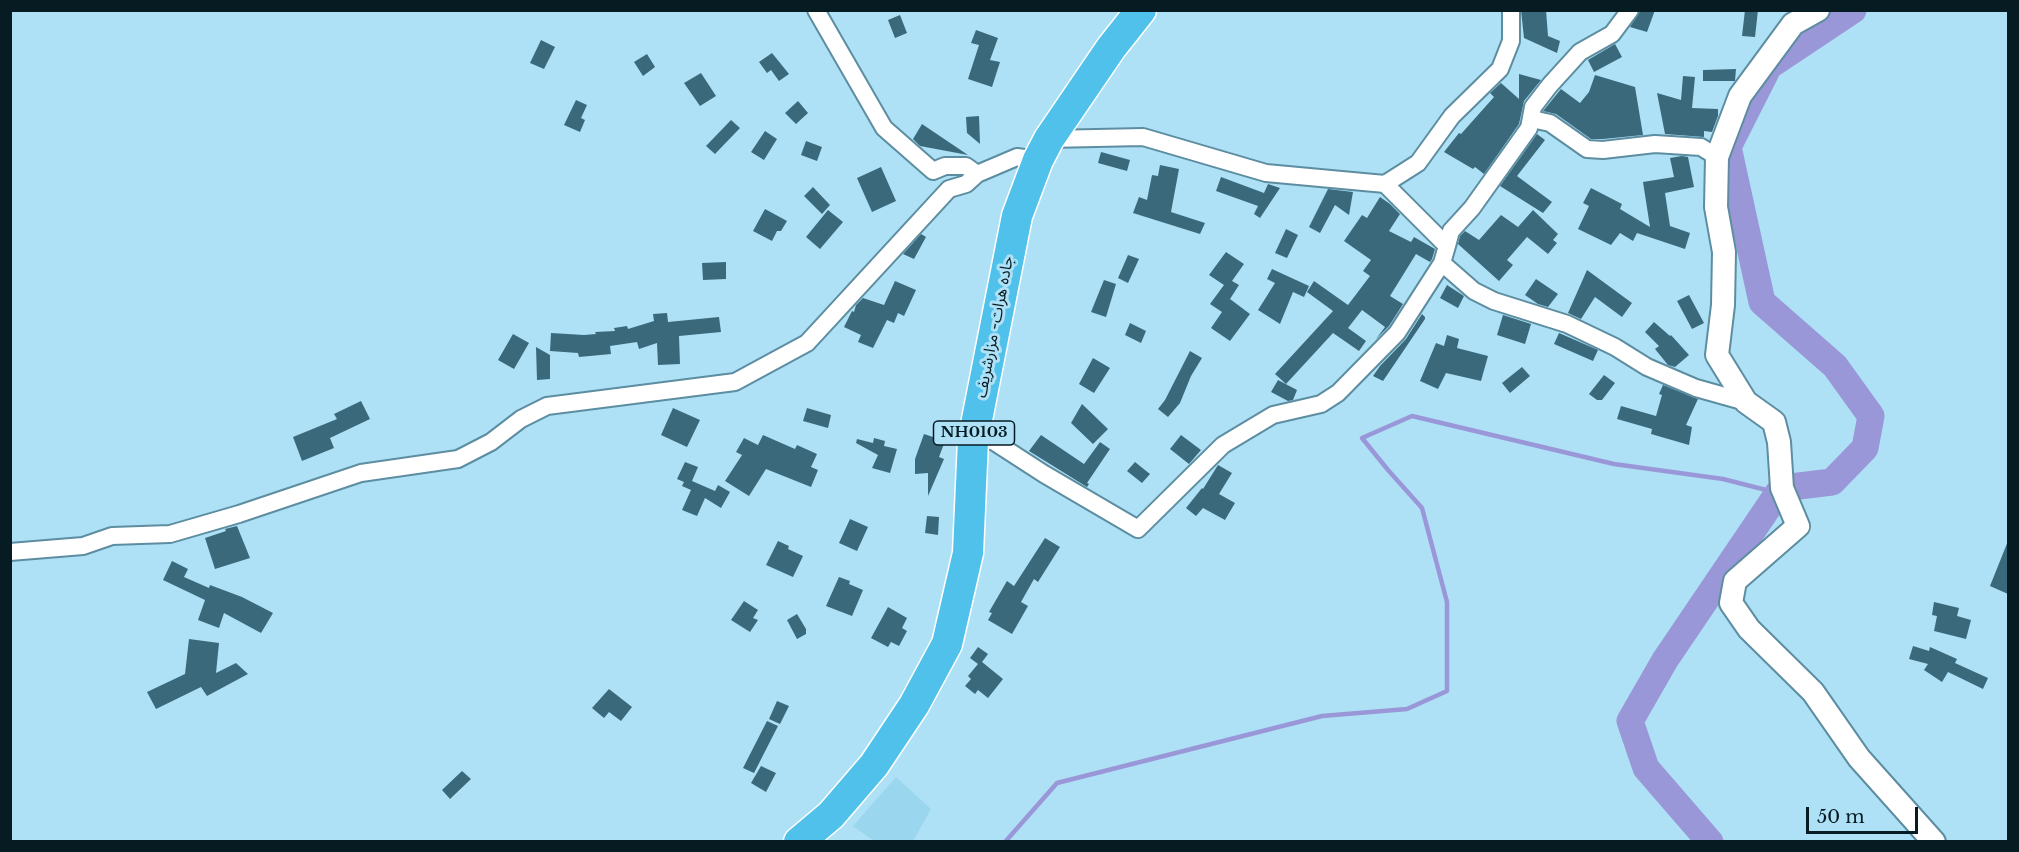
<!DOCTYPE html>
<meta charset="utf-8">
<style>
body{margin:0}
#map{position:relative;width:2019px;height:852px;overflow:hidden;background:#aee1f6;font-family:"Libre Baskerville",serif}
canvas{display:block}
.frame{position:absolute;inset:0;border:12px solid #071b22;pointer-events:none}
.scale{position:absolute;left:1806px;top:807px;width:112px;height:27px;box-sizing:border-box;border:3px solid #071b22;border-top:0;padding-left:8px;font-size:18px;line-height:21px;white-space:nowrap;color:#071b22;-webkit-text-stroke:4px #aee1f6;paint-order:stroke}
</style>
<div id="map">
<canvas width="2019" height="852"></canvas>
<div class="frame"></div>
<div class="scale">50 m</div>
</div>
<script>
const ctx = document.querySelector('canvas').getContext('2d');
ctx.lineJoin = 'round';
function paint(path, color) {
  ctx.fillStyle = color;
  ctx.fill(path, 'evenodd');
}
function poly(rows) {
  const path = new Path2D();
  for (const r of rows) {
    path.moveTo(r[0], r[1]);
    for (let i = 2; i < r.length; i += 2) path.lineTo(r[i], r[i + 1]);
  }
  return path;
}
function trace(path, color, width, dash) {
  ctx.strokeStyle = color;
  ctx.lineWidth = width;
  ctx.lineCap = dash ? 'butt' : 'round';
  ctx.setLineDash(dash || []);
  ctx.stroke(path);
}
function write(font, color, halo, rows, align = 'center') {
  ctx.font = font + ' "Libre Baskerville","Noto Sans Arabic",serif';
  ctx.lineWidth = 6;
  ctx.setLineDash([]);
  ctx.textBaseline = 'middle';
  ctx.strokeStyle = halo;
  ctx.fillStyle = color;
  for (const [text, x, y, turn = 0] of rows) {
    ctx.save();
    ctx.translate(x, y);
    ctx.rotate((+turn || 0) * Math.PI / 180);
    ctx.textAlign = isNaN(turn) ? turn : align;
    if (halo) ctx.strokeText(text, 0, 0);
    ctx.fillText(text, 0, 0);
    ctx.restore();
  }
}
paint(poly([
 [896,777,931,809,913,841,874,841,853,826]
]), '#9bd6ef');
trace(poly([
 [1005,842,1057,783,1322,716,1407,709,1447,691,1447,602,1422,508,1388,470,1362,438,1412,416,1614,464,1723,479,1778,493]
]), '#9a97d8', 4.5);
trace(poly([
 [1710,842,1646,768,1630,721,1665,660,1778,493,1782,488,1832,482,1865,448,1871,416,1835,366,1762,302,1728,147,1769,66,1853,10]
]), '#9a97d8', 27);
paint(poly([
 [1521,10,1546,10,1548,36,1560,41,1557,53,1524,38],
 [1640,10,1655,10,1647,32,1630,27],
 [1745,10,1758,10,1755,37,1742,36],
 [900,15,907,33,895,38,888,20],
 [976,30,998,38,990,60,1000,62,992,87,968,79,979,45,971,43],
 [541,40,555,47,544,69,530,63],
 [1615,44,1622,57,1594,72,1588,60],
 [772,53,789,74,779,81,771,70,767,73,759,62],
 [647,54,655,67,643,76,634,62],
 [1736,69,1735,81,1703,81,1703,70],
 [701,73,716,96,700,106,684,83],
 [1519,74,1541,80,1524,101,1519,124,1484,174,1475,167,1473,169,1444,152,1459,133,1461,134,1494,97,1490,93,1501,83,1519,99],
 [1595,75,1635,87,1643,135,1603,139,1591,139,1556,114,1543,111,1561,89,1580,103,1589,92],
 [1683,76,1695,77,1692,108,1718,109,1718,116,1712,132,1704,131,1704,137,1665,134,1657,93,1681,100],
 [576,100,587,105,581,118,585,120,580,132,564,125],
 [798,101,808,113,796,124,785,113],
 [979,116,980,144,967,133,966,117],
 [731,120,740,128,715,154,706,146],
 [922,124,968,155,920,146,913,139],
 [765,131,777,139,764,160,751,152],
 [1537,134,1545,140,1517,176,1552,202,1543,213,1500,186],
 [806,141,822,147,817,161,801,155],
 [1101,152,1130,160,1127,171,1098,163],
 [1682,156,1688,157,1694,187,1665,193,1670,226,1690,233,1685,249,1637,233,1633,241,1620,233,1611,245,1578,229,1589,206,1583,203,1591,188,1622,204,1620,209,1650,227,1643,182,1674,177,1670,158],
 [1160,165,1179,169,1171,212,1205,223,1200,234,1133,213,1139,197,1147,200,1152,175,1158,176],
 [881,167,896,201,872,212,857,178],
 [1221,177,1264,193,1268,184,1280,188,1260,218,1254,214,1258,206,1216,191],
 [813,187,830,205,822,214,804,196],
 [1328,189,1353,192,1349,215,1335,205,1320,233,1309,227],
 [1380,197,1390,204,1400,214,1389,231,1411,242,1414,237,1435,249,1432,259,1430,262,1416,254,1390,296,1403,304,1389,326,1376,339,1385,327,1362,310,1348,328,1366,341,1359,351,1333,333,1286,384,1275,374,1333,311,1307,292,1314,281,1348,305,1370,276,1363,271,1371,260,1344,241,1362,215,1367,218],
 [765,209,787,221,781,231,777,231,772,241,753,231],
 [828,210,843,222,820,249,806,237],
 [1533,210,1558,234,1553,240,1557,243,1548,254,1527,237,1507,260,1513,265,1499,281,1458,244,1460,236,1465,231,1479,240,1501,215,1518,227],
 [1286,229,1298,235,1287,258,1275,253],
 [921,234,926,237,914,259,903,254],
 [1226,252,1244,264,1232,281,1239,285,1230,299,1250,314,1230,341,1211,328,1222,312,1210,304,1224,285,1209,275],
 [1128,255,1139,259,1128,283,1118,278],
 [726,262,726,279,703,280,702,263],
 [1272,269,1309,286,1304,297,1293,292,1280,324,1258,310,1275,283,1267,279],
 [1587,270,1632,303,1622,317,1595,297,1581,319,1568,313],
 [1536,279,1558,294,1548,307,1538,304,1525,295],
 [1104,280,1116,284,1106,317,1091,312],
 [895,281,916,290,904,316,898,313,894,323,887,320,873,348,858,342,861,335,844,327,852,311,854,312,856,305,863,298,884,305],
 [1447,285,1464,296,1458,308,1440,298],
 [1689,295,1704,323,1692,329,1677,301],
 [667,313,668,322,719,317,721,332,679,336,680,364,658,365,657,343,639,349,637,342,610,346,611,354,579,357,578,353,550,351,551,333,584,335,596,334,595,332,615,331,614,328,627,326,628,329,654,321,653,314],
 [1422,314,1425,317,1425,319,1383,381,1373,376,1380,366,1406,339],
 [1503,315,1531,324,1525,344,1497,335],
 [1654,322,1670,336,1671,335,1689,355,1675,367,1668,365,1655,349,1659,346,1645,332],
 [1130,323,1146,331,1141,343,1125,335],
 [1559,333,1598,350,1593,361,1554,344],
 [513,334,529,343,514,369,498,360],
 [1447,335,1459,339,1457,348,1488,356,1481,381,1446,373,1438,389,1420,381,1436,343,1444,346],
 [536,347,550,355,550,379,537,380],
 [1190,351,1202,358,1191,376,1180,403,1168,417,1158,409,1165,400],
 [1093,358,1110,368,1094,393,1079,384],
 [1522,367,1530,376,1510,393,1502,383],
 [1604,375,1615,383,1602,400,1597,400,1589,394],
 [1278,380,1297,390,1293,400,1288,401,1271,392],
 [1663,385,1698,399,1686,425,1692,427,1689,445,1651,434,1652,429,1617,419,1621,406,1656,416,1662,395,1659,394],
 [361,401,370,419,330,438,334,448,302,461,293,437,337,419,334,414],
 [1082,404,1108,429,1093,444,1071,423],
 [673,408,700,420,687,447,661,435],
 [807,408,831,415,828,428,803,421],
 [924,434,945,441,939,457,944,459,928,496,928,473,915,474,915,459],
 [763,435,795,449,797,445,817,454,811,467,818,470,811,487,766,469,749,496,725,481,742,455,736,452,744,438,758,445],
 [1041,435,1084,464,1100,442,1110,449,1087,483,1089,484,1087,487,1029,451],
 [1181,435,1201,450,1189,464,1170,449],
 [874,438,885,441,884,446,897,449,890,473,872,468,878,455,856,443,857,439,873,443],
 [685,462,698,467,692,481,715,491,718,485,730,492,721,508,705,498,697,516,682,510,691,490,682,486,684,482,677,479],
 [1135,462,1150,474,1142,483,1127,471],
 [1218,465,1232,473,1219,494,1235,503,1225,520,1203,508,1196,516,1186,508,1202,488,1203,489],
 [927,516,939,517,938,535,925,533],
 [850,519,868,527,857,551,839,543],
 [237,526,250,558,215,569,205,538,226,531,225,529],
 [1045,538,1060,547,1038,582,1034,579,1021,602,1028,606,1012,634,988,620,992,613,989,612,1007,581,1014,586],
 [778,541,789,546,788,549,803,556,793,577,766,565],
 [2008,541,2008,594,1990,586],
 [172,561,188,569,184,577,209,588,210,585,242,597,273,613,261,633,224,613,219,628,198,620,205,600,163,580],
 [839,577,850,581,849,584,863,590,852,616,826,606],
 [744,601,758,610,753,618,758,620,750,632,731,620],
 [1934,602,1959,608,1957,616,1971,620,1966,639,1934,631,1937,616,1932,615],
 [888,607,907,618,902,628,907,631,899,646,891,642,888,647,871,638],
 [797,614,806,629,806,634,797,639,787,620],
 [189,639,219,643,216,673,236,663,248,674,207,696,201,687,156,709,147,692,185,674],
 [1913,646,1929,651,1930,647,1957,659,1955,663,1988,678,1983,689,1948,672,1942,682,1924,670,1928,664,1909,659],
 [978,647,988,654,982,662,1003,679,988,698,978,690,975,694,965,686,971,679,968,676,978,664,970,658],
 [609,689,632,707,621,721,609,712,604,718,592,708],
 [777,701,789,706,780,724,769,719],
 [767,721,778,726,754,773,743,768],
 [761,766,776,773,766,792,751,783],
 [462,771,471,779,450,799,442,790]
]), '#3a697c');
const street = poly([
 [1532,119,1550,123,1587,149,1603,150,1655,144,1701,147,1717,157],
 [977,174,1017,157,1038,160],
 [1385,184,1418,163,1452,116,1500,69,1511,41,1511,10],
 [1447,246,1451,231,1472,208,1529,128,1533,107,1550,85,1580,52,1612,34,1630,10],
 [1442,263,1474,291,1494,301,1567,324,1615,347,1647,367,1696,388,1746,402],
 [973,440,993,441,1044,474,1138,529,1223,445,1273,415,1321,404,1338,393,1397,333,1442,263,1447,246,1385,184,1266,173,1143,137,1049,139],
 [10,552,83,546,112,536,170,534,239,514,361,473,458,459,491,442,521,419,547,406,735,382,807,343,949,189,966,184,977,174,966,166,945,166,933,171,884,128,816,10]
]);
const secondary = poly([
 [1818,10,1793,24,1740,96,1717,157,1716,207,1724,252,1723,305,1717,355,1746,402,1774,422,1779,442,1782,488,1798,526,1735,581,1731,603,1749,629,1813,692,1859,758,1934,842]
]);
const highway = poly([
 [799,842,831,815,874,765,914,705,947,644,968,553,973,440,1017,216,1038,160,1049,139,1111,48,1141,10]
]);
trace(street, '#5d8da0', 20);
trace(secondary, '#5d8da0', 26);
trace(highway, '#fff', 33);
trace(street, '#fff', 16);
trace(secondary, '#fff', 22);
trace(highway, '#50c1ea', 30);
for (const [x, y, w] of [
 [974,433,81]
]) {
  const box = new Path2D();
  box.roundRect(x - w / 2, y - 12, w, 24, 4.5);
  ctx.fillStyle = '#aee1f6';
  ctx.fill(box);
  trace(box, '#071b22', 1.5);
}
write('bold 15px', '#071b22', null, [
 ["NH0103",974,433]
]);
write('16px', '#071b22', '#aee1f6', [
 ["جاده هرات- مزارشریف",995,327,-79]
]);
</script>
